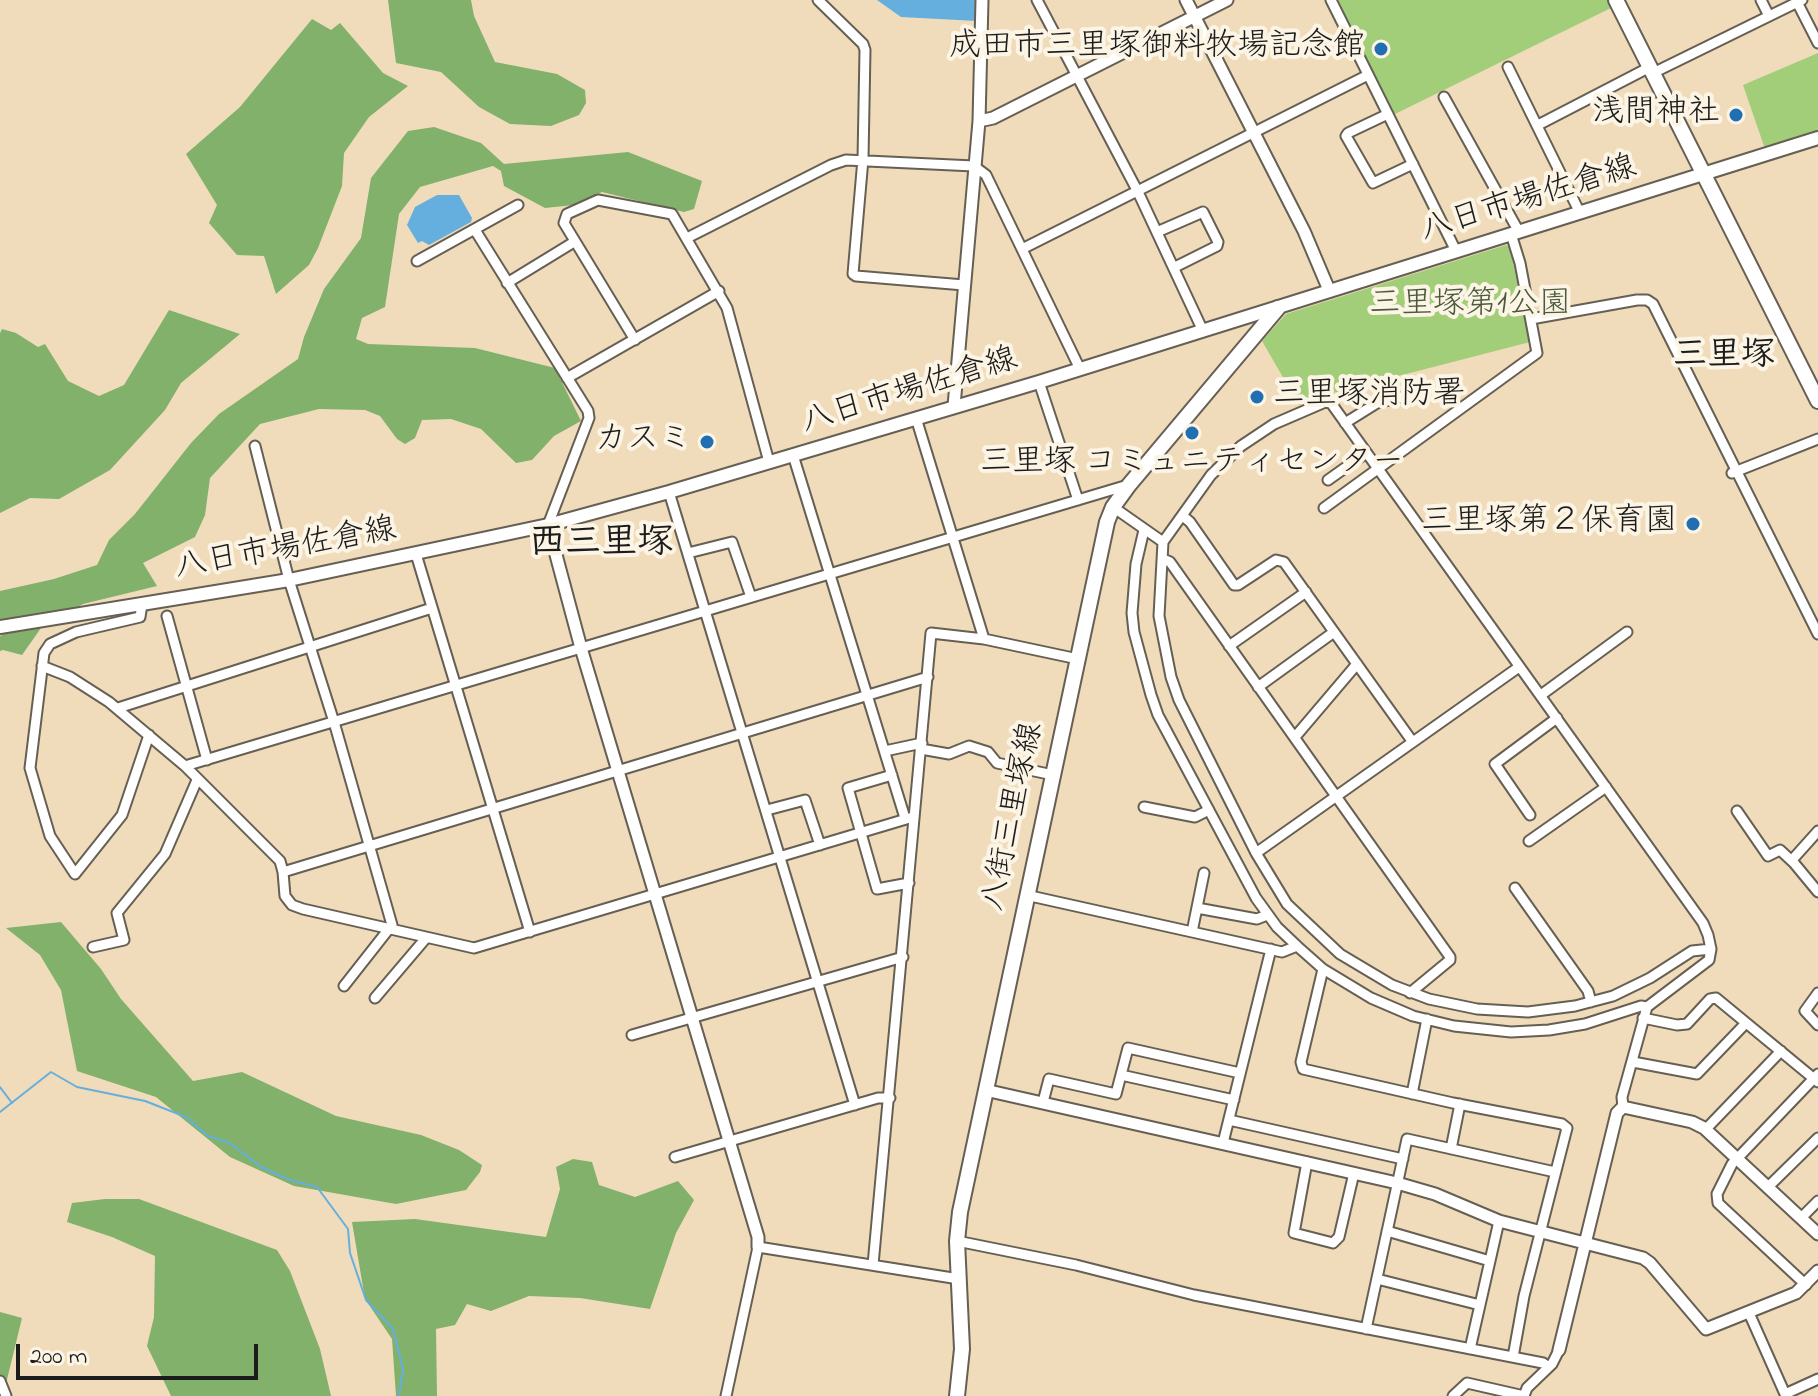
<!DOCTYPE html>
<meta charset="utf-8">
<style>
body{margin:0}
#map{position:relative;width:1818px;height:1396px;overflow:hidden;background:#f0dcbb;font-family:"Indie Flower",sans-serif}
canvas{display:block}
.scale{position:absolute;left:16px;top:1344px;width:242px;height:36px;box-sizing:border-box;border:4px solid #1c1c1c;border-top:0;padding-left:10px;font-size:24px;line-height:28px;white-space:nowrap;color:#1c1c1c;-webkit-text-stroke:6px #fcf5e5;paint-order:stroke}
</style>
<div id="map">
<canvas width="1818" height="1396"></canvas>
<div class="scale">200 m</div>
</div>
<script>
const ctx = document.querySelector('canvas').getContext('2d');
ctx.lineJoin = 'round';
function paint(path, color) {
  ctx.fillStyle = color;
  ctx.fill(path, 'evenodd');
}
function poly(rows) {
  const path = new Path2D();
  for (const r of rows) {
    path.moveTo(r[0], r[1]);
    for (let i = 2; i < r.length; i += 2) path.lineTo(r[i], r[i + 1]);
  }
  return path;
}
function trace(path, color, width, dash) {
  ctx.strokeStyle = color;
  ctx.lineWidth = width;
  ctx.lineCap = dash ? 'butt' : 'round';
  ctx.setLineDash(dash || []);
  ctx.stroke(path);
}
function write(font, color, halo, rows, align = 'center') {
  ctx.font = font + ' "Indie Flower","Klee One",sans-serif';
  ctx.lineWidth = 8;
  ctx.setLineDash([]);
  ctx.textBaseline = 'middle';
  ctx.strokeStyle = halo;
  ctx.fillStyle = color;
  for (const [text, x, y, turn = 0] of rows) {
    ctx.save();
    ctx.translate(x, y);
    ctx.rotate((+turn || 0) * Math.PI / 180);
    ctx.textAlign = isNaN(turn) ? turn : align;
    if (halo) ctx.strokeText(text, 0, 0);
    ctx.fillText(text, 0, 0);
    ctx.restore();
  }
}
paint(poly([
 [1334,0,1610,0,1613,7,1393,115],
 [1818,53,1818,133,1765,149,1743,85],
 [1506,245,1510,248,1530,342,1325,395,1299,405,1262,341,1286,314]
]), '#a2ce7a');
paint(poly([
 [388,0,471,0,474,16,495,62,557,74,585,90,586,103,579,115,551,126,510,124,479,107,441,72,396,63],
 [312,19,331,30,340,23,383,73,408,86,369,117,344,153,342,186,318,248,309,265,276,294,264,256,237,255,209,223,217,205,186,154,240,107],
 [434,127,481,143,504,164,628,152,702,181,694,209,684,212,602,192,574,205,545,208,504,186,501,171,493,166,420,187,399,214,385,307,362,318,356,339,368,344,475,348,555,368,581,421,554,436,532,460,516,463,481,429,451,419,422,420,415,438,405,444,397,439,380,416,365,410,319,409,260,424,210,478,205,515,195,537,143,563,157,586,83,604,41,628,22,655,3,650,0,651,0,636,4,634,5,619,0,619,0,591,54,579,97,565,109,540,135,514,191,443,219,414,298,359,304,337,324,289,361,238,371,178,408,131],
 [169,310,240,334,181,383,165,410,110,470,59,499,30,498,0,513,0,333,2,329,16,333,38,347,45,344,68,381,99,396,124,385],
 [61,922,101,969,121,999,193,1081,242,1072,336,1116,421,1135,459,1150,482,1165,480,1172,466,1190,396,1204,294,1186,230,1157,156,1097,77,1071,61,990,40,955,6,928],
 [573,1159,592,1162,599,1185,635,1197,678,1181,694,1200,676,1233,650,1309,580,1298,529,1296,491,1311,467,1304,455,1325,436,1329,437,1396,396,1396,392,1339,365,1299,352,1222,415,1219,546,1237,560,1189,556,1167],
 [105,1199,139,1199,277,1250,290,1271,320,1349,331,1396,171,1396,147,1346,154,1317,155,1256,112,1237,67,1222,72,1203],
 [0,1312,22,1318,3,1396,0,1396]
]), '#81b16a');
paint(poly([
 [877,0,975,0,977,21,901,17],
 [437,195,459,195,472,218,471,222,429,245,422,241,418,243,407,225,415,207]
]), '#64afdd');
trace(poly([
 [0,1087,12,1103],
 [0,1112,51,1072,77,1087,145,1101,186,1117,208,1136,230,1143,261,1167,290,1180,317,1187,348,1229,350,1253,366,1300,393,1329,403,1369,399,1396]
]), '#64afdd', 2);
const minor = poly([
 [818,0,863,44,865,50,863,159,853,274,856,276,964,285],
 [1037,0,1138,192,1203,331],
 [1331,0,1456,251],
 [1761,0,1769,16],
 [1797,2,1818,43],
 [1508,67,1580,213],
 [1653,73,1802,0],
 [1444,97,1519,232],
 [1388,114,1348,133,1346,136,1373,183,1413,164],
 [1538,125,1650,67],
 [475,230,588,411,589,418,548,525],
 [1157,232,1203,212,1218,242,1217,246,1175,267],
 [687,238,831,165,846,160,974,166,986,175,1080,369],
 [1022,249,1368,75],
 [417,261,518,205],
 [507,283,574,242],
 [1531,319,1637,300,1647,300,1653,304,1818,634],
 [635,340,564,223,567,214,598,200,672,214,727,308,769,462],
 [567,378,719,291],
 [1039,382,1078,500],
 [916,418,984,639],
 [1345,423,1377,403,1419,393],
 [255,446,289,580,334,722,392,925,344,986],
 [793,455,905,818],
 [1732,473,1818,439],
 [1328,480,1366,453],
 [669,492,855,1105],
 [1113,507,1163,542,1159,616,1171,677,1179,700,1256,853,1287,904,1340,954,1392,985,1429,999,1477,1009,1528,1012,1575,1006,1613,996,1650,978,1692,951,1711,949],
 [1324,508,1537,353,1520,263,1511,234],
 [1184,517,1190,522,1234,585,1238,585,1276,560,1284,562,1412,741],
 [1144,530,1136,564,1132,613,1134,632,1151,695,1158,715,1256,898,1277,927,1297,946,1323,969,1371,998,1413,1016,1454,1026,1511,1032,1549,1030,1585,1024,1641,1006,1647,1007],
 [1163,542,1211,475,1241,446,1274,424,1325,402,1331,403,1703,923,1708,935,1711,949,1709,960,1647,1007,1622,1097,1623,1107],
 [688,553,732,542,751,597],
 [416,554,530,932],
 [1163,559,1170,562,1450,957,1450,960,1410,993],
 [142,604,140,617,76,632,50,644,44,653,30,768,50,836,75,874,122,815,149,735],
 [167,616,207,760],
 [1229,646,1306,592],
 [42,666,70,677,109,702,185,766,280,861,283,872,285,896,292,905,303,909,474,948,913,817],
 [1258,687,1334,632],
 [1541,695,1627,632],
 [118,708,432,608],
 [1295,737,1357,664],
 [921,749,949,754,969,746,988,752,997,763,1053,775],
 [885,751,922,743],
 [185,766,1128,485],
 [892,775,848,788,877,889,909,883],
 [1144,807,1195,817,1209,810],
 [767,810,805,800,820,845],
 [1737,811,1768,856,1780,850,1794,863,1818,892],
 [1530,815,1495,764,1557,718],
 [1529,841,1606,787],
 [1256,853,1519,667],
 [1792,860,1818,831],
 [283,872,928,677],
 [1515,888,1588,991,1591,1002],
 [1026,895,1282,952,1297,946],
 [1197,908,1257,919,1267,915],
 [1192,932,1204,873],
 [93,947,124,940,117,913,165,854,197,780],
 [1323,969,1301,1062,1303,1069,1453,1103,1562,1124,1567,1128,1524,1296,1513,1357],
 [1818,993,1805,1011,1818,1025],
 [375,998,426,938],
 [1643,1018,1677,1025,1687,1024,1710,999,1716,998,1818,1082],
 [632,1035,903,957],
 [1633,1062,1697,1074,1746,1023],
 [1121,1075,1234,1100],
 [1412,1094,1427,1019],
 [1043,1102,1049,1079,1116,1094,1128,1048,1240,1073],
 [1229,1120,1403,1159],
 [1706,1129,1781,1051],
 [1223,1143,1271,949],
 [1451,1149,1460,1104],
 [675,1157,878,1098,890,1098],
 [1307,1162,1294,1233,1333,1243,1339,1237,1354,1173],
 [1769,1186,1818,1138],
 [1801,1218,1818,1201],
 [1387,1231,1490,1261],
 [957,1241,1076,1265,1194,1295,1543,1363,1549,1367],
 [873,1265,931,633,984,639,1078,659],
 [1377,1279,1480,1305],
 [1806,1285,1718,1203,1717,1194,1732,1164,1818,1074],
 [1749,1313,1785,1394,1818,1379],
 [1366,1329,1407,1139,1555,1172],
 [1470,1349,1499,1221],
 [0,1381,6,1396],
 [726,1396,758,1247,959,1279],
 [1453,1396,1467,1383,1524,1396],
 [1524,1396,1527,1388,1552,1364,1559,1350]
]);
const tertiary = poly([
 [1186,0,1304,231,1329,290],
 [979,121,993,118,1227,0],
 [954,406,979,121,982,0],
 [548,525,581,648,758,1237,758,1247],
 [985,1090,1397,1183,1435,1194,1499,1221,1643,1258,1650,1263,1706,1329,1796,1293,1818,1271],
 [1559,1350,1617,1113,1623,1107,1692,1122,1704,1128,1818,1234]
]);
const secondary = poly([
 [0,627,289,580,548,525,669,492,1039,382,1818,138]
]);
const primary = poly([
 [1616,0,1818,401],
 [957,1396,962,1349,957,1241,960,1212,1107,522,1113,507,1129,485,1278,308]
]);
trace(minor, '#665f54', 13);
trace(tertiary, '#665f54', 15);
trace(secondary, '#665f54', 16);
trace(primary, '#665f54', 18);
trace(minor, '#fff', 9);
trace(tertiary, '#fff', 11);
trace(secondary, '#fff', 12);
trace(primary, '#fff', 14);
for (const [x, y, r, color] of [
 [1381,49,8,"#1f6fb2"],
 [1736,115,8,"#1f6fb2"],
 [1257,397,8,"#1f6fb2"],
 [1192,433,8,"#1f6fb2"],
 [707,442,8,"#1f6fb2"],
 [1693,524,8,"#1f6fb2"]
]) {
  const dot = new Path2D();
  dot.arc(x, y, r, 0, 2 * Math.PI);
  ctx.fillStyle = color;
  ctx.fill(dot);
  trace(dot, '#fcf5e5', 3);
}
write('32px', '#1c1c1c', '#fcf5e5', [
 ["成田市三里塚御料牧場記念館",1365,49],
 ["浅間神社",1720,115],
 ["三里塚消防署",1273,397,"left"],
 ["カスミ",691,442],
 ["三里塚 コミュニティセンター",1192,465,"center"],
 ["三里塚第２保育園",1677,524]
], 'right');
write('32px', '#1c1c1c', '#fcf5e5', [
 ["八日市場佐倉線",1529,201,-17],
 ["八日市場佐倉線",910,393,-17],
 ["八日市場佐倉線",286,551,-10],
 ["八街三里塚線",1015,817,-78]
]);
write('32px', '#4b5a3d', '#fcf5e5', [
 ["三里塚第1公園",1470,307]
]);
write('bold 34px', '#1c1c1c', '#fcf5e5', [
 ["三里塚",1724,358]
]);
write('bold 36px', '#1c1c1c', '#fcf5e5', [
 ["西三里塚",601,546]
]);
</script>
